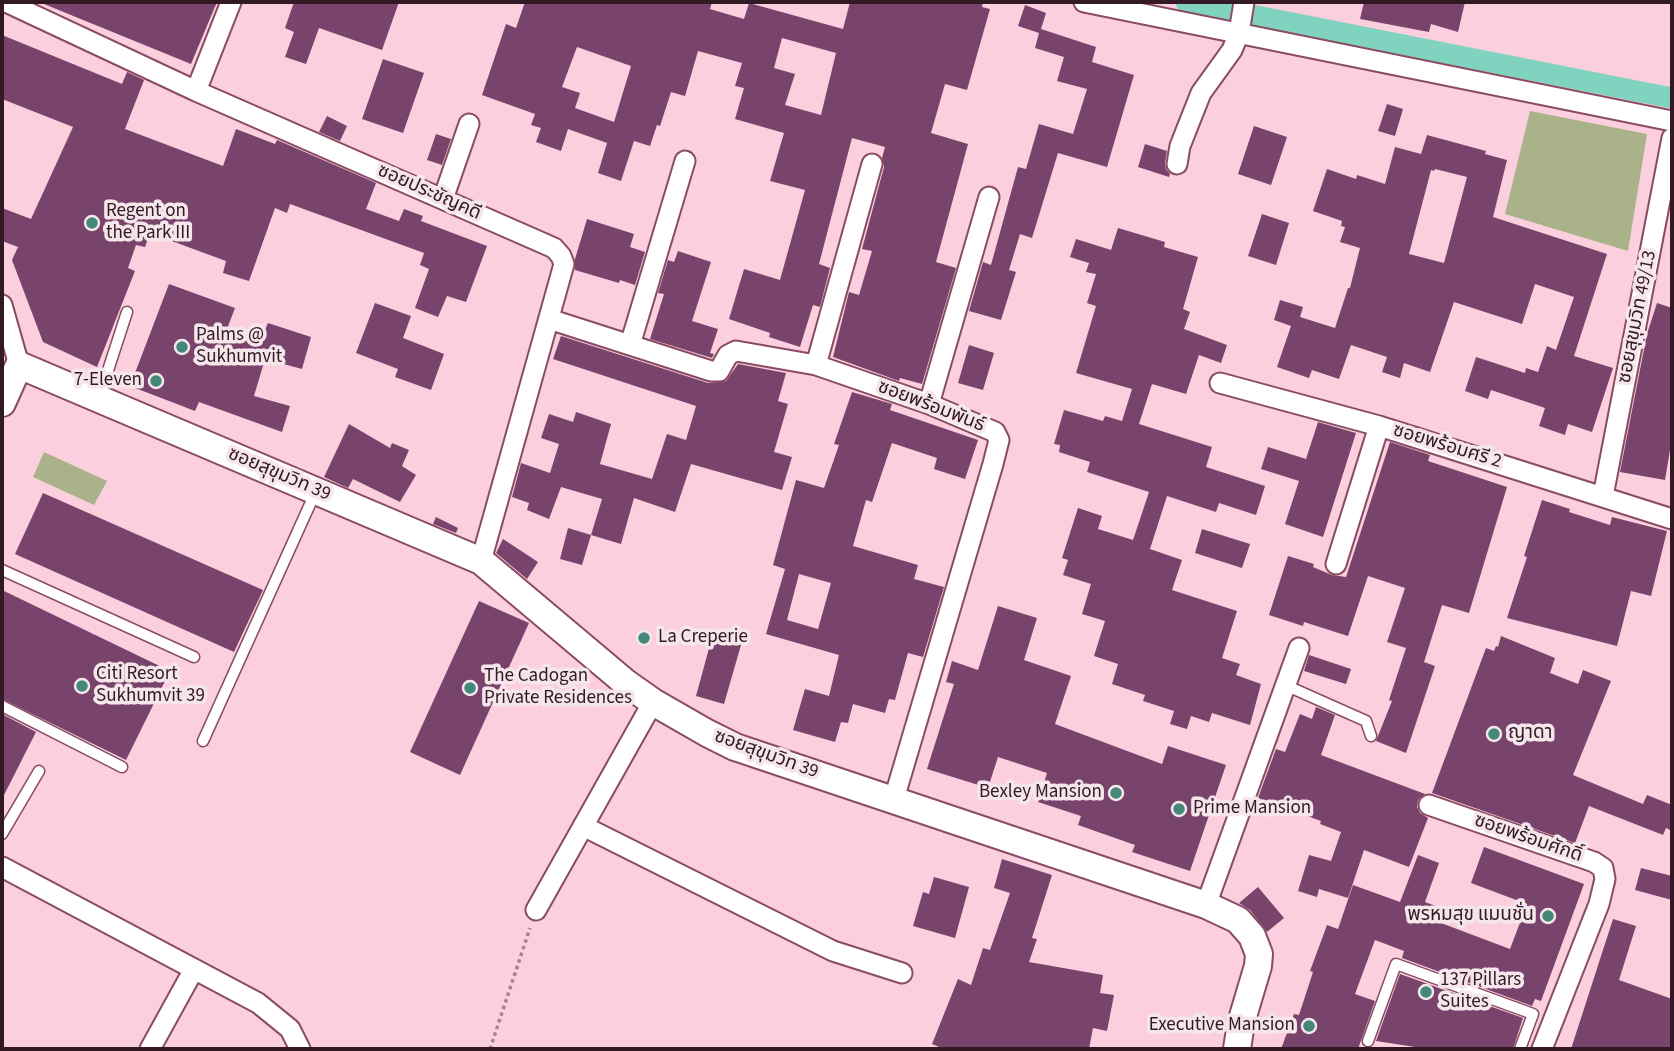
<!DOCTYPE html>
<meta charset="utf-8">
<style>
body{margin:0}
#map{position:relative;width:1674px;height:1051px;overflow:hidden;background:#fccfde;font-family:"Source Sans 3",sans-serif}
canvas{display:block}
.frame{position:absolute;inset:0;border:4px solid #331923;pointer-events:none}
</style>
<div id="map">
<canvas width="1674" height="1051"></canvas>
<div class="frame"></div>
</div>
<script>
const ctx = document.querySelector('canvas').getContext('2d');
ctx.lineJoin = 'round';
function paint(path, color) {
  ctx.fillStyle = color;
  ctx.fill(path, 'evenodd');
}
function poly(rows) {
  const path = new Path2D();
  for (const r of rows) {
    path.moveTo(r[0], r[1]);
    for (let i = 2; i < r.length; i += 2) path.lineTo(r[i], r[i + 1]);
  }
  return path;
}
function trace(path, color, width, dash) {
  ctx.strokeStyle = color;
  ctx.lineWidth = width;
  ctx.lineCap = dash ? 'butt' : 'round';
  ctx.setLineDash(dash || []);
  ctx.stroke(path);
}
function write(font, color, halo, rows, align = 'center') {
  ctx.font = font + ' "Source Sans 3","Noto Sans Thai",sans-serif';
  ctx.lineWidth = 7;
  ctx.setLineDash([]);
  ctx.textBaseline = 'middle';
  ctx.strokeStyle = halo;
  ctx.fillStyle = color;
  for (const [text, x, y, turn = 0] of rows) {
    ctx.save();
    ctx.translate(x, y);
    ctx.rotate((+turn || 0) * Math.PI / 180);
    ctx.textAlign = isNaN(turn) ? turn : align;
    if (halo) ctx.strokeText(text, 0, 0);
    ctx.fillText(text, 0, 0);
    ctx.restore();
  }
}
paint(poly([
 [1530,111,1647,134,1628,251,1505,214],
 [44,452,107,481,94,505,33,477]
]), '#a9b288');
trace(poly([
 [1186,2,1672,98]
]), '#80d3bf', 21);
paint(poly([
 [39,2,217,2,191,64],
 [294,2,399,2,382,50,319,28,306,64,285,57,294,32,285,28],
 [525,2,712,2,710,9,744,19,749,3,843,29,850,2,983,2,982,7,990,9,967,90,945,84,931,133,968,144,936,262,956,268,922,384,900,378,899,381,833,357,849,292,859,295,872,251,862,249,884,167,882,158,885,147,852,138,819,264,830,268,820,307,813,305,800,347,769,337,770,333,729,319,744,269,780,280,805,190,770,181,784,133,735,119,744,88,735,86,742,63,698,51,685,96,671,92,660,126,657,125,650,146,634,141,621,181,598,173,607,143,568,129,561,151,536,142,541,128,531,125,535,114,482,95,506,24,516,28],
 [782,38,836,53,821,115,785,105,795,74,774,68],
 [577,47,631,66,614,122,575,108,580,93,562,87],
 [1364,2,1465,2,1458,32,1431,24,1429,32,1360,19],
 [1025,5,1046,13,1041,29,1096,47,1092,62,1134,75,1107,167,1058,153,1032,238,1020,234,1009,270,1016,272,1001,320,969,311,983,262,991,265,1018,167,1026,169,1039,124,1073,134,1087,89,1057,81,1064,57,1035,48,1039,33,1018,26],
 [2,35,122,84,127,72,144,80,125,129,223,166,236,129,275,144,277,140,376,183,366,209,399,221,404,209,423,216,421,221,487,246,466,302,447,296,438,317,415,308,429,269,420,265,424,253,290,204,287,213,275,208,249,281,223,273,226,261,150,233,145,247,136,245,128,268,135,271,97,367,43,342,12,260,18,247,2,241,2,208,31,219,73,127,2,99],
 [383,59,424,73,403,133,362,119],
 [1387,104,1403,109,1395,136,1378,131],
 [327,116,347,126,340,141,319,132],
 [1254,126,1287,137,1271,185,1238,174],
 [436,134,451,139,442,165,427,160],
 [1427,135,1486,151,1485,154,1507,160,1493,217,1607,254,1574,356,1613,368,1592,432,1568,424,1565,435,1539,426,1545,408,1491,390,1488,399,1465,391,1476,357,1525,373,1526,368,1538,372,1547,346,1556,350,1574,297,1535,284,1522,324,1454,302,1430,372,1404,363,1400,378,1382,372,1387,357,1351,345,1339,379,1312,370,1309,378,1277,367,1291,326,1274,320,1280,300,1303,307,1300,317,1335,328,1348,288,1350,288,1360,248,1340,242,1345,227,1341,226,1342,221,1313,211,1327,169,1356,179,1357,175,1385,184,1395,147,1421,154],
 [1435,169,1467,177,1444,263,1409,254,1431,170,1434,171],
 [1145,144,1167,151,1165,163,1166,169,1170,174,1169,177,1138,167],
 [1262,214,1289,223,1276,265,1248,256],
 [587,219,634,234,630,247,645,252,635,285,620,280,619,283,575,270,575,259],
 [1118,228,1165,242,1164,247,1198,257,1183,309,1190,312,1184,329,1227,345,1221,363,1199,355,1186,394,1152,384,1139,424,1212,447,1206,467,1265,486,1256,515,1219,503,1216,512,1167,496,1150,549,1182,560,1172,590,1237,611,1222,658,1240,664,1236,675,1261,684,1250,725,1212,713,1209,722,1191,716,1187,729,1170,724,1174,711,1143,701,1145,695,1112,684,1118,664,1094,656,1105,621,1082,614,1091,584,1063,575,1068,560,1062,558,1078,508,1102,516,1098,529,1133,540,1149,492,1087,472,1090,462,1059,452,1060,445,1054,444,1064,410,1103,421,1105,416,1122,421,1132,389,1076,373,1096,306,1087,303,1096,274,1086,272,1089,263,1070,257,1076,239,1111,250],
 [678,251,711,262,692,321,718,329,710,353,714,354,712,358,650,339,664,294,658,293,668,260,674,262],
 [169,284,235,308,225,334,259,344,268,323,311,337,302,369,265,359,254,396,290,406,282,432,199,402,195,411,130,386],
 [375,303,411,316,403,338,444,354,431,390,395,377,398,369,356,353],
 [1657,303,1672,308,1672,438,1665,480,1620,472,1647,334],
 [561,336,708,383,726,381,738,364,786,373,778,401,788,404,774,452,792,457,782,490,691,464,675,512,634,498,621,544,591,535,602,499,561,487,549,519,527,510,529,503,512,497,521,463,550,473,559,444,541,438,549,414,573,422,576,412,611,424,600,464,652,479,667,434,686,440,696,406,553,359],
 [969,345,994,353,983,390,958,383],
 [852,392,892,404,890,410,978,440,965,479,934,469,937,458,892,443,872,502,866,500,853,546,918,565,914,579,944,587,923,657,908,653,895,700,889,699,885,713,853,704,848,723,841,722,835,742,793,730,805,689,829,696,839,655,766,634,785,569,773,565,796,480,824,488,839,445,834,444],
 [799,574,831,583,818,629,787,620],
 [1318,422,1356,433,1323,537,1285,524,1299,481,1261,469,1268,447,1306,459],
 [349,424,390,448,392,443,409,450,402,466,416,475,400,502,353,479,348,488,324,477],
 [1390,442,1430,455,1428,461,1507,487,1469,613,1442,605,1424,662,1435,666,1406,753,1376,741,1392,701,1389,700,1406,648,1387,642,1405,588,1368,576,1348,636,1304,622,1303,626,1269,615,1288,556,1314,564,1313,567,1332,575,1346,577],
 [43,493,263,590,234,652,15,554],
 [1542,500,1570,509,1569,512,1610,525,1612,517,1667,531,1651,596,1631,591,1617,646,1507,618,1527,557,1524,556],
 [436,517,458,528,456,533,433,524],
 [568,528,591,535,582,565,560,559],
 [1202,529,1250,544,1242,568,1195,553],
 [503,539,538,562,527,579,496,553],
 [2,590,170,671,126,760,2,699],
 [479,601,529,623,460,775,410,752],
 [998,606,1037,618,1024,660,1071,676,1055,724,1162,764,1168,746,1226,765,1190,871,1132,852,1135,845,1078,825,1081,816,1038,802,1047,773,998,757,988,788,927,769,954,684,946,682,952,661,978,670],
 [714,630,743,638,724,704,696,696],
 [1501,636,1555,658,1550,673,1578,684,1583,670,1611,681,1573,775,1643,804,1647,795,1672,805,1672,831,1666,828,1663,835,1589,806,1575,843,1432,793,1486,648,1494,651,1496,646,1498,647],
 [1309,655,1351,669,1346,684,1304,671],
 [1316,707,1335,715,1321,755,1425,794,1418,800,1417,807,1420,813,1428,818,1409,867,1364,850,1348,898,1319,889,1317,897,1298,891,1309,855,1331,861,1341,832,1320,824,1321,821,1258,798,1276,749,1285,752,1300,714,1312,719],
 [2,714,36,732,2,799],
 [1484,847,1584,884,1541,1001,1535,999,1532,1006,1402,958,1404,951,1375,940,1355,994,1375,1001,1358,1049,1281,1049,1294,1014,1299,1015,1313,972,1310,971,1327,925,1338,929,1353,885,1400,902,1418,855,1439,863,1425,902,1446,910,1441,923,1510,949,1527,904,1471,883],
 [1002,859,1052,875,1032,938,1037,939,1029,962,1103,975,1100,993,1114,995,1107,1031,1093,1028,1089,1049,944,1049,932,1044,958,979,971,985,983,948,990,950,1010,893,994,888],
 [1641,868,1672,876,1672,900,1635,890],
 [934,877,969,887,955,938,913,926,923,892,929,894],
 [1258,887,1284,918,1267,932,1250,910,1239,903],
 [1613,919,1636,926,1619,980,1672,999,1672,1049,1571,1049],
 [1400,974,1523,1018,1513,1049,1428,1049,1376,1041]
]), '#79446b');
const lane = poly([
 [99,398,127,312],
 [2,570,194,657],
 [1285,685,1366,721,1371,736],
 [2,706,122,767],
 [203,741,316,491],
 [2,834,39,771],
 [1368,1041,1396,964,1533,1014,1520,1049]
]);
const street = poly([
 [6,2,196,91,554,248,561,256,564,264,481,561],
 [1084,2,1672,121],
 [196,91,231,2],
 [1177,164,1180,146,1201,93,1232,50,1239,33,1244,2],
 [443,199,469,124],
 [2,305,19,365],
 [549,319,711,371,719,371,728,355,736,351,816,365,929,404,995,432,999,440,993,464,894,799],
 [630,345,685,161],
 [816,365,872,164],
 [1220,383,1379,426,1672,519],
 [929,404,989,197],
 [1603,496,1672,138],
 [1336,564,1379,426],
 [1429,805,1594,862,1603,868,1605,879,1599,904,1542,1049],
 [583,826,833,951,902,973],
 [2,867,258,1003,290,1029,300,1049],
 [1206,905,1299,648],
 [536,910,653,702],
 [150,1049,193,971]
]);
const secondary = poly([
 [2,403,19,365,99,399,481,561,626,683,653,702,707,733,735,747,1206,905,1238,920,1252,936,1259,954,1258,966,1241,1023,1237,1049]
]);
trace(lane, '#8a4b63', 13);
trace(street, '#8a4b63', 23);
trace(secondary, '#8a4b63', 30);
trace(poly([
 [490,1049,530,928]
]), '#a6818e', 3.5, [3.5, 3.5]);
trace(lane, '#fff', 10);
trace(street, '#fff', 19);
trace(secondary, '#fff', 26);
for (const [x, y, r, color] of [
 [92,223,7,"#458778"],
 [182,347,7,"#458778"],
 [156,381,7,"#458778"],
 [644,638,7,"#458778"],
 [82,686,7,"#458778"],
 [470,688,7,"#458778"],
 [1494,734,7,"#458778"],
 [1116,793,7,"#458778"],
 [1179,809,7,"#458778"],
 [1548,916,7,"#458778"],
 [1426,992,7,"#458778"],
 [1309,1026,7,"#458778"]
]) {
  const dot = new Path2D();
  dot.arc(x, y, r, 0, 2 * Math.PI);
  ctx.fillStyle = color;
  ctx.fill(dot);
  trace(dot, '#f5e6eb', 2.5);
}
write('19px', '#331923', '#f5e6eb', [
 ["ซอยประชัญคดี",429,193,24],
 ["ซอยสุขุมวิท 49/13",1638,317,-79],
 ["ซอยพร้อมพันธ์",931,407,21],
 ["ซอยพร้อมศรี 2",1447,447,17],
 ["ซอยสุขุมวิท 39",279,475,23],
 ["ซอยสุขุมวิท 39",766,755,20],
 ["ซอยพร้อมศักดิ์",1528,839,19]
]);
write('19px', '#331923', '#f5e6eb', [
 ["Regent on",106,212],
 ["the Park III",106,234],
 ["Palms @",196,336],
 ["Sukhumvit",196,358],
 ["7-Eleven",142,381,"right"],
 ["La Creperie",658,638],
 ["Citi Resort",96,675],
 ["Sukhumvit 39",96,697],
 ["The Cadogan",484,677],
 ["Private Residences",484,699],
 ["ญาดา",1508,734],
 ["Bexley Mansion",1102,793,"right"],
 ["Prime Mansion",1193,809],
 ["พรหมสุข แมนชั่น",1534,916,"right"],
 ["137 Pillars",1440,981],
 ["Suites",1440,1003],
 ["Executive Mansion",1295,1026,"right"]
], 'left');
</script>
